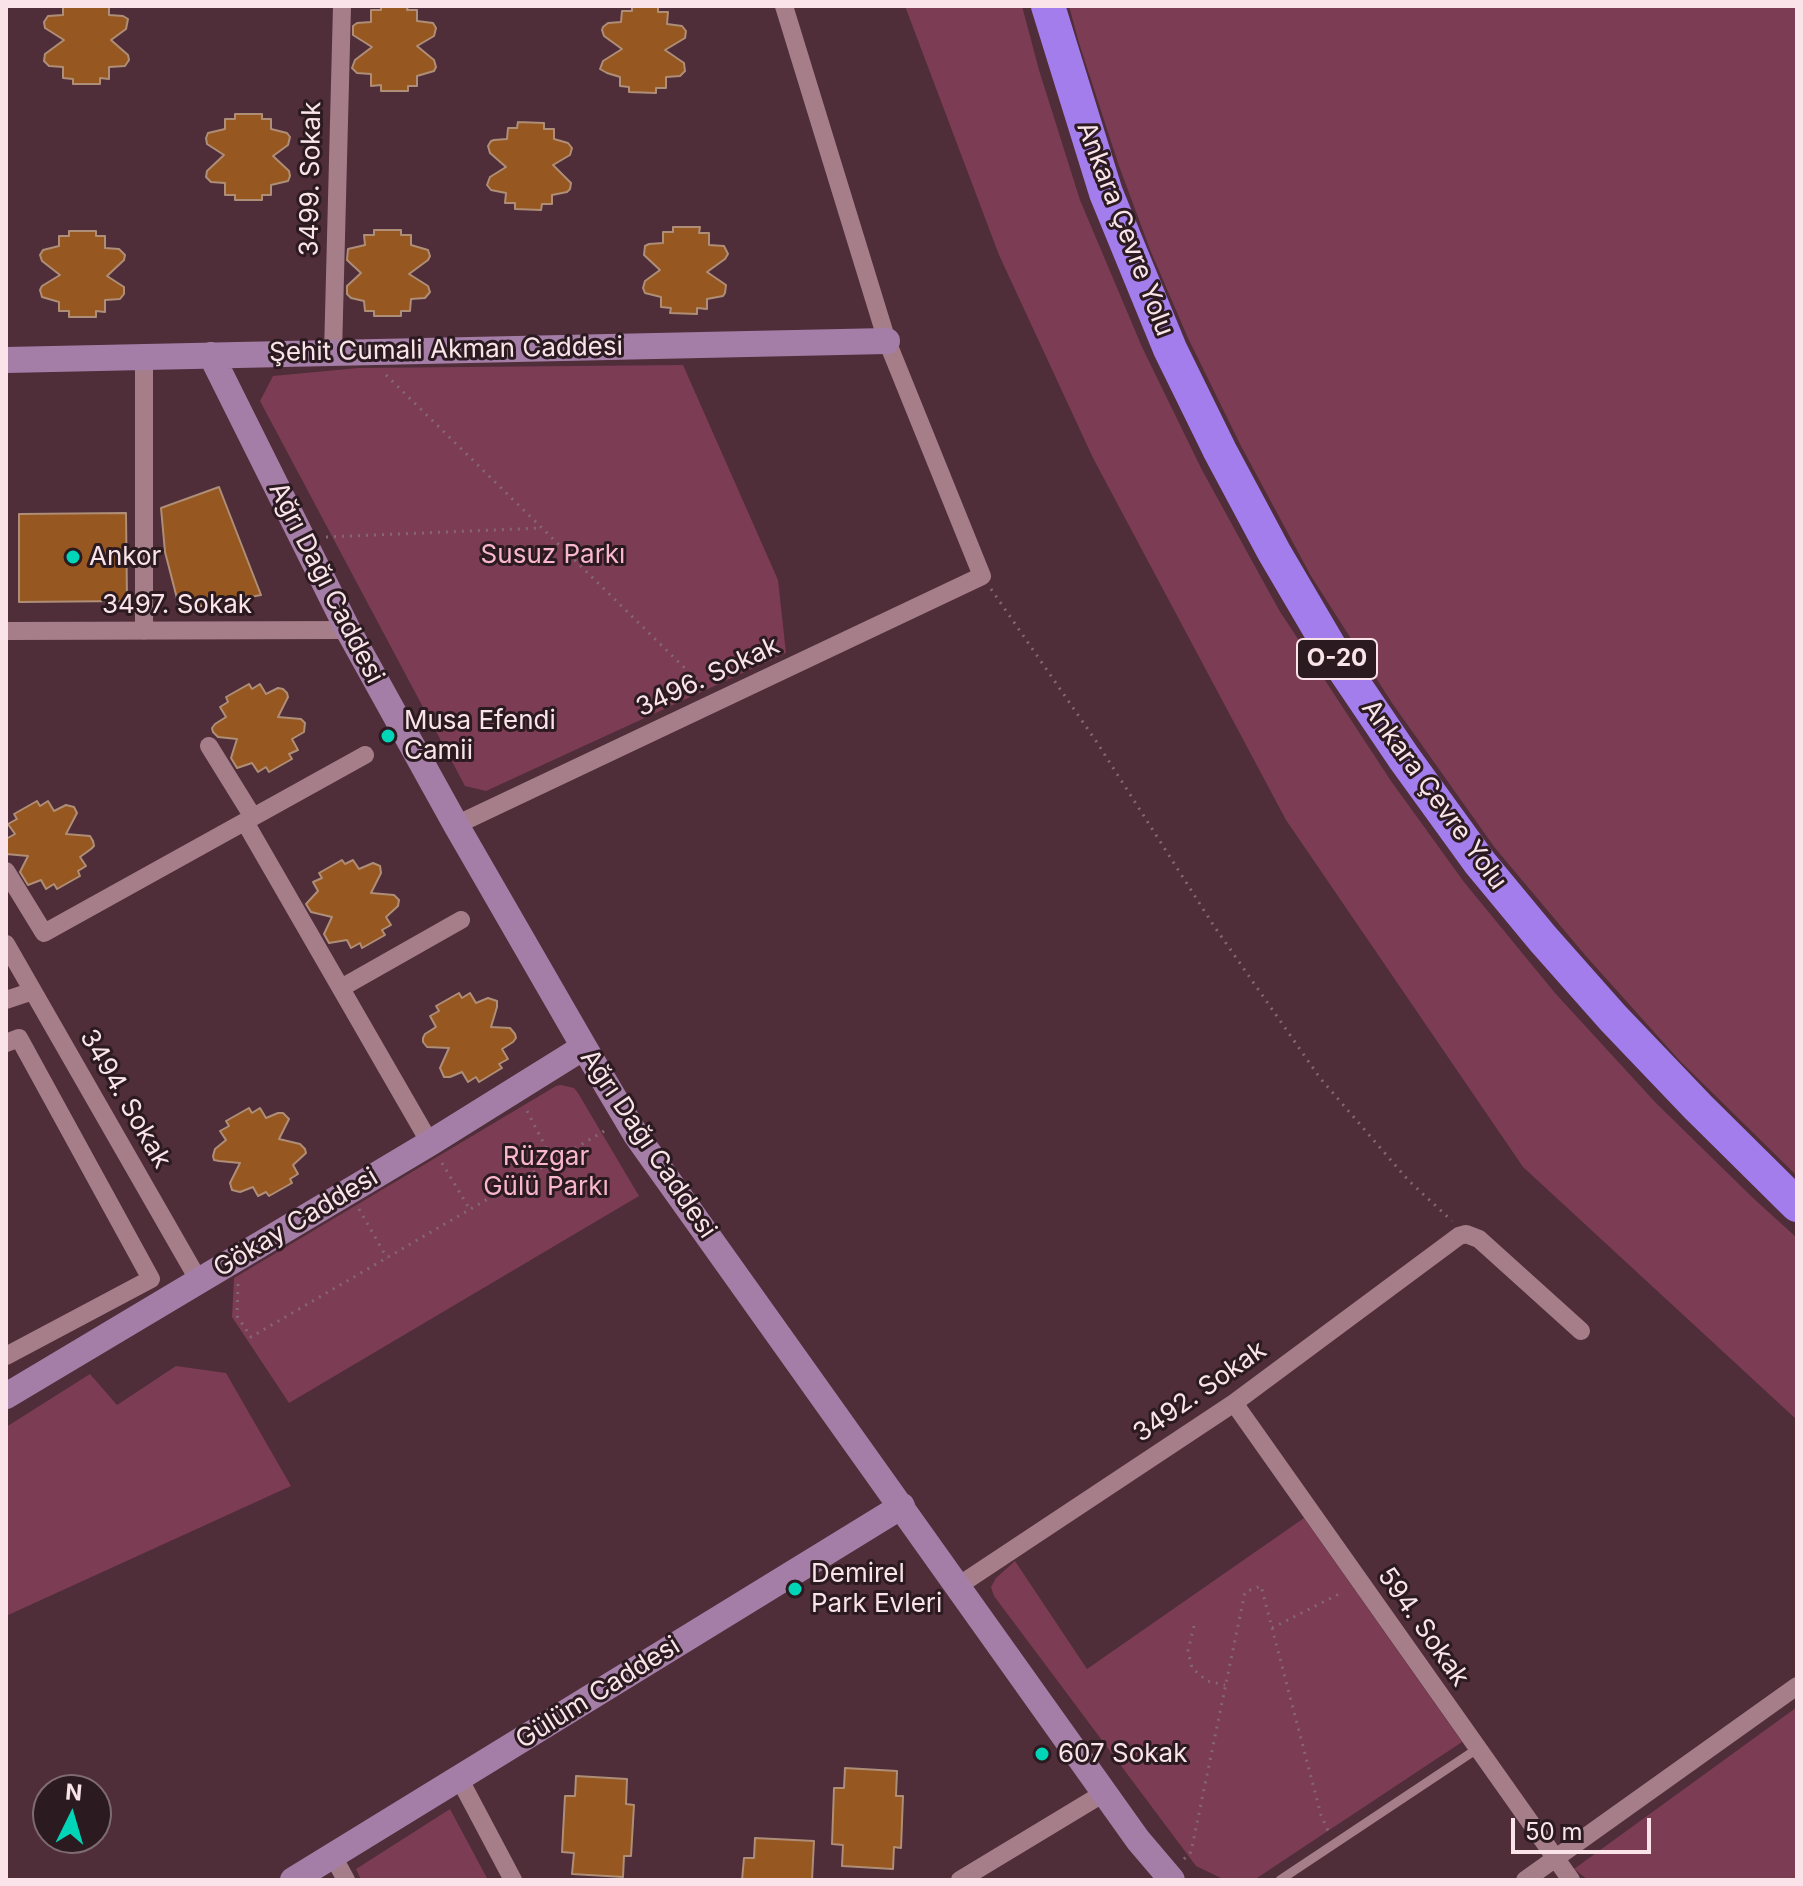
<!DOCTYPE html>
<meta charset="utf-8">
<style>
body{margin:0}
#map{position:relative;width:1803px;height:1886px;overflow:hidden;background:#4f2d39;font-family:Inter,sans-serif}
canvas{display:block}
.frame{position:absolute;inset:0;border:8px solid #fae4ea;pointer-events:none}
.north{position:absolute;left:32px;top:1774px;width:80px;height:80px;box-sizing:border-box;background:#2b1b20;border:2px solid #7e6b71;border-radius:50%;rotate:5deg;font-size:22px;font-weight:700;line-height:32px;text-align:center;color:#fae4ea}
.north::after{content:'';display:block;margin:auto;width:28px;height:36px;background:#00d5b7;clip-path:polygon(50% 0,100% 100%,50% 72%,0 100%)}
.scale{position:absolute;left:1511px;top:1818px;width:140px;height:36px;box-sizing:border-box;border:4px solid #fae4ea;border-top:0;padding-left:10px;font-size:24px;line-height:28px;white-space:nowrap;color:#fae4ea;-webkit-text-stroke:6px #2b1b20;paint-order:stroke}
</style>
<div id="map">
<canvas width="1803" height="1886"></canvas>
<div class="frame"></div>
<div class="north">N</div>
<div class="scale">50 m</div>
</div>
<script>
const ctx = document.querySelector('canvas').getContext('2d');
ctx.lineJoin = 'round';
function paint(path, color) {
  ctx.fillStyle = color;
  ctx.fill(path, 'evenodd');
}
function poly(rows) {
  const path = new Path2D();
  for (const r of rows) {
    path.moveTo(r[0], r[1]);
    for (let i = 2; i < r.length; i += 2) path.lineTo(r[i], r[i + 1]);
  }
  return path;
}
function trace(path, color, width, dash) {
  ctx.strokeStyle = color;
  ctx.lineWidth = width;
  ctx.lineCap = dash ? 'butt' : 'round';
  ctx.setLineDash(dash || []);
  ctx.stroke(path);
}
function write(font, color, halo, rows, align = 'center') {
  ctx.font = font + ' Inter,sans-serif';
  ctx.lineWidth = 6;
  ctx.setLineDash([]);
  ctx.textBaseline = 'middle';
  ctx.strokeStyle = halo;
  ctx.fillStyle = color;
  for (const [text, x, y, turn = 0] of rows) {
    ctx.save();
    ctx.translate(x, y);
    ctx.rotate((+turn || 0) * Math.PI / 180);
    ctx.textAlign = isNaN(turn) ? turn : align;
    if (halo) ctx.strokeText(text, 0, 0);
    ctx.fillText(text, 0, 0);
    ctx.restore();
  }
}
paint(poly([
 [905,6,1022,6,1039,70,1080,200,1142,347,1202,470,1279,610,1391,781,1464,882,1555,993,1656,1103,1752,1197,1797,1238,1797,1420,1523,1167,1286,820,1093,458,999,255],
 [1069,6,1797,6,1797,1176,1680,1061,1585,955,1495,848,1392,703,1311,576,1241,446,1188,338,1151,252,1119,166,1079,43],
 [683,365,778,580,786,653,486,791,465,786,260,401,273,376,358,368],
 [561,1085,574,1088,578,1093,639,1196,289,1403,232,1317,234,1278,556,1086],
 [176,1366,226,1373,291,1486,6,1616,6,1427,90,1374,117,1405],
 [1304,1518,1462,1742,1254,1880,1225,1880,1196,1866,994,1596,991,1587,996,1578,1015,1561,1087,1669],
 [1797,1707,1797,1880,1588,1880,1574,1869],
 [450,1809,488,1880,361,1880,356,1869]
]), '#7b3c54');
const building = poly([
 [63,6,109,6,109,15,123,16,128,19,126,29,111,40,128,55,129,60,125,66,109,67,109,79,100,78,100,84,73,84,73,79,63,78,63,67,49,66,44,61,45,54,64,40,45,28,44,22,48,16,63,15,63,6],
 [381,6,408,6,407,10,417,10,417,21,433,23,436,28,434,36,417,46,434,60,436,67,434,71,417,76,417,86,408,86,408,91,381,91,381,85,371,86,371,74,357,73,352,68,355,60,372,47,353,35,353,26,357,23,371,22,371,10,381,10,381,6],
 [632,6,658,7,658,12,668,12,667,24,682,26,686,31,685,38,665,50,684,63,685,71,680,76,666,77,666,88,656,88,656,93,629,92,629,87,620,86,620,77,607,73,600,69,603,61,622,49,604,36,602,30,603,27,608,23,621,22,622,11,632,11,632,6],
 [235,114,262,114,262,119,271,119,271,129,287,133,290,137,288,145,273,156,289,171,290,176,288,181,271,185,271,195,262,195,262,200,235,200,235,195,225,195,225,183,211,182,206,177,207,171,224,155,207,144,206,138,208,133,225,129,225,119,235,119,235,114],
 [518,122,544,123,544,129,554,129,554,139,568,143,572,148,570,155,553,165,571,183,570,189,567,192,552,195,552,204,542,204,541,210,515,209,515,203,505,203,506,193,491,190,487,185,490,177,506,167,490,153,488,146,491,141,494,140,507,139,508,128,517,128,518,122],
 [673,227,700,227,699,233,709,233,709,245,724,246,728,254,725,259,707,272,726,285,725,293,723,296,707,299,707,309,697,308,697,314,670,313,671,308,661,307,661,297,645,293,643,288,645,281,660,270,644,255,645,246,649,244,663,243,663,232,673,232,673,227],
 [374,230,401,230,401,235,411,235,411,245,428,250,430,256,428,260,409,274,428,286,430,292,425,298,411,299,410,311,401,311,401,316,374,316,374,311,365,311,364,301,351,298,347,294,347,286,361,273,347,260,348,249,365,245,364,235,374,235,374,230],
 [69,231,96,231,96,236,105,236,105,248,119,249,125,255,124,260,107,276,124,287,124,294,120,299,105,300,105,312,96,311,96,317,69,317,69,311,59,311,59,302,42,297,40,290,42,286,60,275,42,261,40,255,43,250,59,246,59,236,69,236,69,231],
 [219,487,261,595,180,610,165,552,161,508,219,487],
 [126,513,127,601,19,602,19,514,126,513],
 [249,684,252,689,260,684,266,694,278,688,283,689,287,693,288,697,278,717,301,719,305,723,304,732,292,739,298,750,289,754,292,759,269,772,266,767,258,772,252,763,237,768,231,758,237,739,218,737,213,732,212,728,215,724,226,717,220,707,228,702,226,697,249,684],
 [37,801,40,806,48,801,54,811,66,805,74,807,77,813,66,834,90,836,93,841,94,846,91,849,80,857,86,866,78,871,80,876,57,889,54,884,46,889,41,880,28,885,20,872,28,856,6,854,6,839,15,834,8,824,17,819,14,814,37,801],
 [342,860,345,864,353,860,359,869,373,863,380,866,381,873,371,893,394,895,399,900,398,906,386,917,391,925,382,930,385,935,362,948,360,943,351,948,347,940,329,943,324,934,332,917,311,912,306,904,318,891,313,882,322,878,319,873,342,860],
 [459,993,462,998,470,993,476,1003,488,998,497,1001,497,1007,491,1027,510,1028,515,1034,516,1038,513,1042,502,1049,508,1059,499,1064,502,1068,479,1082,476,1077,468,1082,462,1072,450,1077,444,1077,440,1068,449,1048,427,1047,423,1042,423,1038,425,1034,436,1027,430,1016,439,1011,436,1006,459,993],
 [249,1108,252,1113,260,1108,266,1118,278,1113,283,1113,289,1119,279,1139,300,1144,305,1149,306,1153,293,1165,298,1174,290,1179,292,1183,269,1196,266,1192,258,1196,253,1187,240,1192,232,1190,230,1183,240,1163,219,1161,214,1160,213,1156,215,1149,226,1140,220,1131,229,1126,226,1121,249,1108],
 [845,1768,897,1771,896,1796,903,1796,901,1848,894,1847,893,1869,842,1866,843,1845,832,1844,834,1788,844,1788,845,1768],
 [576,1776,627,1779,626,1804,634,1805,631,1856,624,1856,623,1877,572,1874,574,1853,562,1852,565,1796,575,1796,576,1776],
 [755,1838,814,1841,812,1880,742,1880,744,1858,754,1858,755,1838]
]);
paint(building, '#965720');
trace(building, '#af8e77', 2);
trace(poly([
 [386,375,703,686],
 [326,537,541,528],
 [991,589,1096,741,1214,926,1320,1078,1408,1180,1452,1221],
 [527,1111,553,1161],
 [442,1163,469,1208],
 [359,1209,387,1258],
 [238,1284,237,1316,251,1337,606,1130],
 [1194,1626,1188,1651,1192,1668,1207,1681,1225,1685],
 [1272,1628,1343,1592],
 [1184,1859,1191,1852,1245,1592,1261,1586,1321,1815,1329,1833]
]), '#856771', 3, [2, 6]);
trace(poly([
 [1280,1880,1477,1749]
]), '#a57e8a', 9);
trace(poly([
 [333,353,342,6],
 [6,631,348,630],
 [144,631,144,357],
 [209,746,253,817],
 [245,822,430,1143],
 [456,825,982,576,887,341,784,6],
 [6,871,44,933,365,755],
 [6,944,199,1281],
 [341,988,461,920],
 [6,1000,33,991],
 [6,1043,19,1038,151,1279,6,1356],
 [1234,1403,1571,1880],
 [958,1586,1234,1403,1459,1236,1466,1234,1479,1239,1581,1331],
 [459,1778,513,1880],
 [333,1856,346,1880],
 [960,1880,1104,1793],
 [1525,1880,1797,1686]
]), '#a57e8a', 18);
trace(poly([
 [211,355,348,630,456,825,584,1047,636,1135,1138,1840,1172,1880],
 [6,360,887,341],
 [6,1396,430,1143,584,1047],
 [293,1880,902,1506]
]), '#a57ea8', 26);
trace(poly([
 [1048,6,1106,193,1170,349,1220,451,1274,552,1335,656,1404,758,1480,863,1543,939,1613,1018,1698,1107,1797,1205]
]), '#a47ded', 34);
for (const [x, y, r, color] of [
 [73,557,8,"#00d5b7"],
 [388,736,8,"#00d5b7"],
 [795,1589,8,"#00d5b7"],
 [1042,1754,8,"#00d5b7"]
]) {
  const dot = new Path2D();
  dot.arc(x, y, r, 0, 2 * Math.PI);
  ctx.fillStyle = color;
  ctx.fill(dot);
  trace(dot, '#2b1b20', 3);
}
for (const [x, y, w] of [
 [1337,659,80]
]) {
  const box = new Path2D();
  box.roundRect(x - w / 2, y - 20, w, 40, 6);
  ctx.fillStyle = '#2b1b20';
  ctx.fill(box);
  trace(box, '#fae4ea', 2);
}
write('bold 24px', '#fae4ea', null, [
 ["O-20",1337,659]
]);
write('26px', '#fae4ea', '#2b1b20', [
 ["3499. Sokak",311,179,-89],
 ["Ankara Çevre Yolu",1125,229,69],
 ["Şehit Cumali Akman Caddesi",446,350,-1],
 ["Ağrı Dağı Caddesi",326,583,63],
 ["3497. Sokak",177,605],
 ["3496. Sokak",708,677,-25],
 ["Ankara Çevre Yolu",1434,795,54],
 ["3494. Sokak",125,1099,60],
 ["Ağrı Dağı Caddesi",648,1144,56],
 ["Gökay Caddesi",296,1223,-31],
 ["3492. Sokak",1200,1392,-35],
 ["594. Sokak",1423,1627,55],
 ["Gülüm Caddesi",598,1693,-32]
]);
write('26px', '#f9b6cc', '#2b1b20', [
 ["Susuz Parkı",553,555],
 ["Rüzgar",546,1157],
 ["Gülü Parkı",546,1187]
]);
write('26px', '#fae4ea', '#2b1b20', [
 ["Ankor",89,557],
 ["Musa Efendi",404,721],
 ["Camii",404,751],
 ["Demirel",811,1574],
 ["Park Evleri",811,1604],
 ["607 Sokak",1058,1754]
], 'left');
</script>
